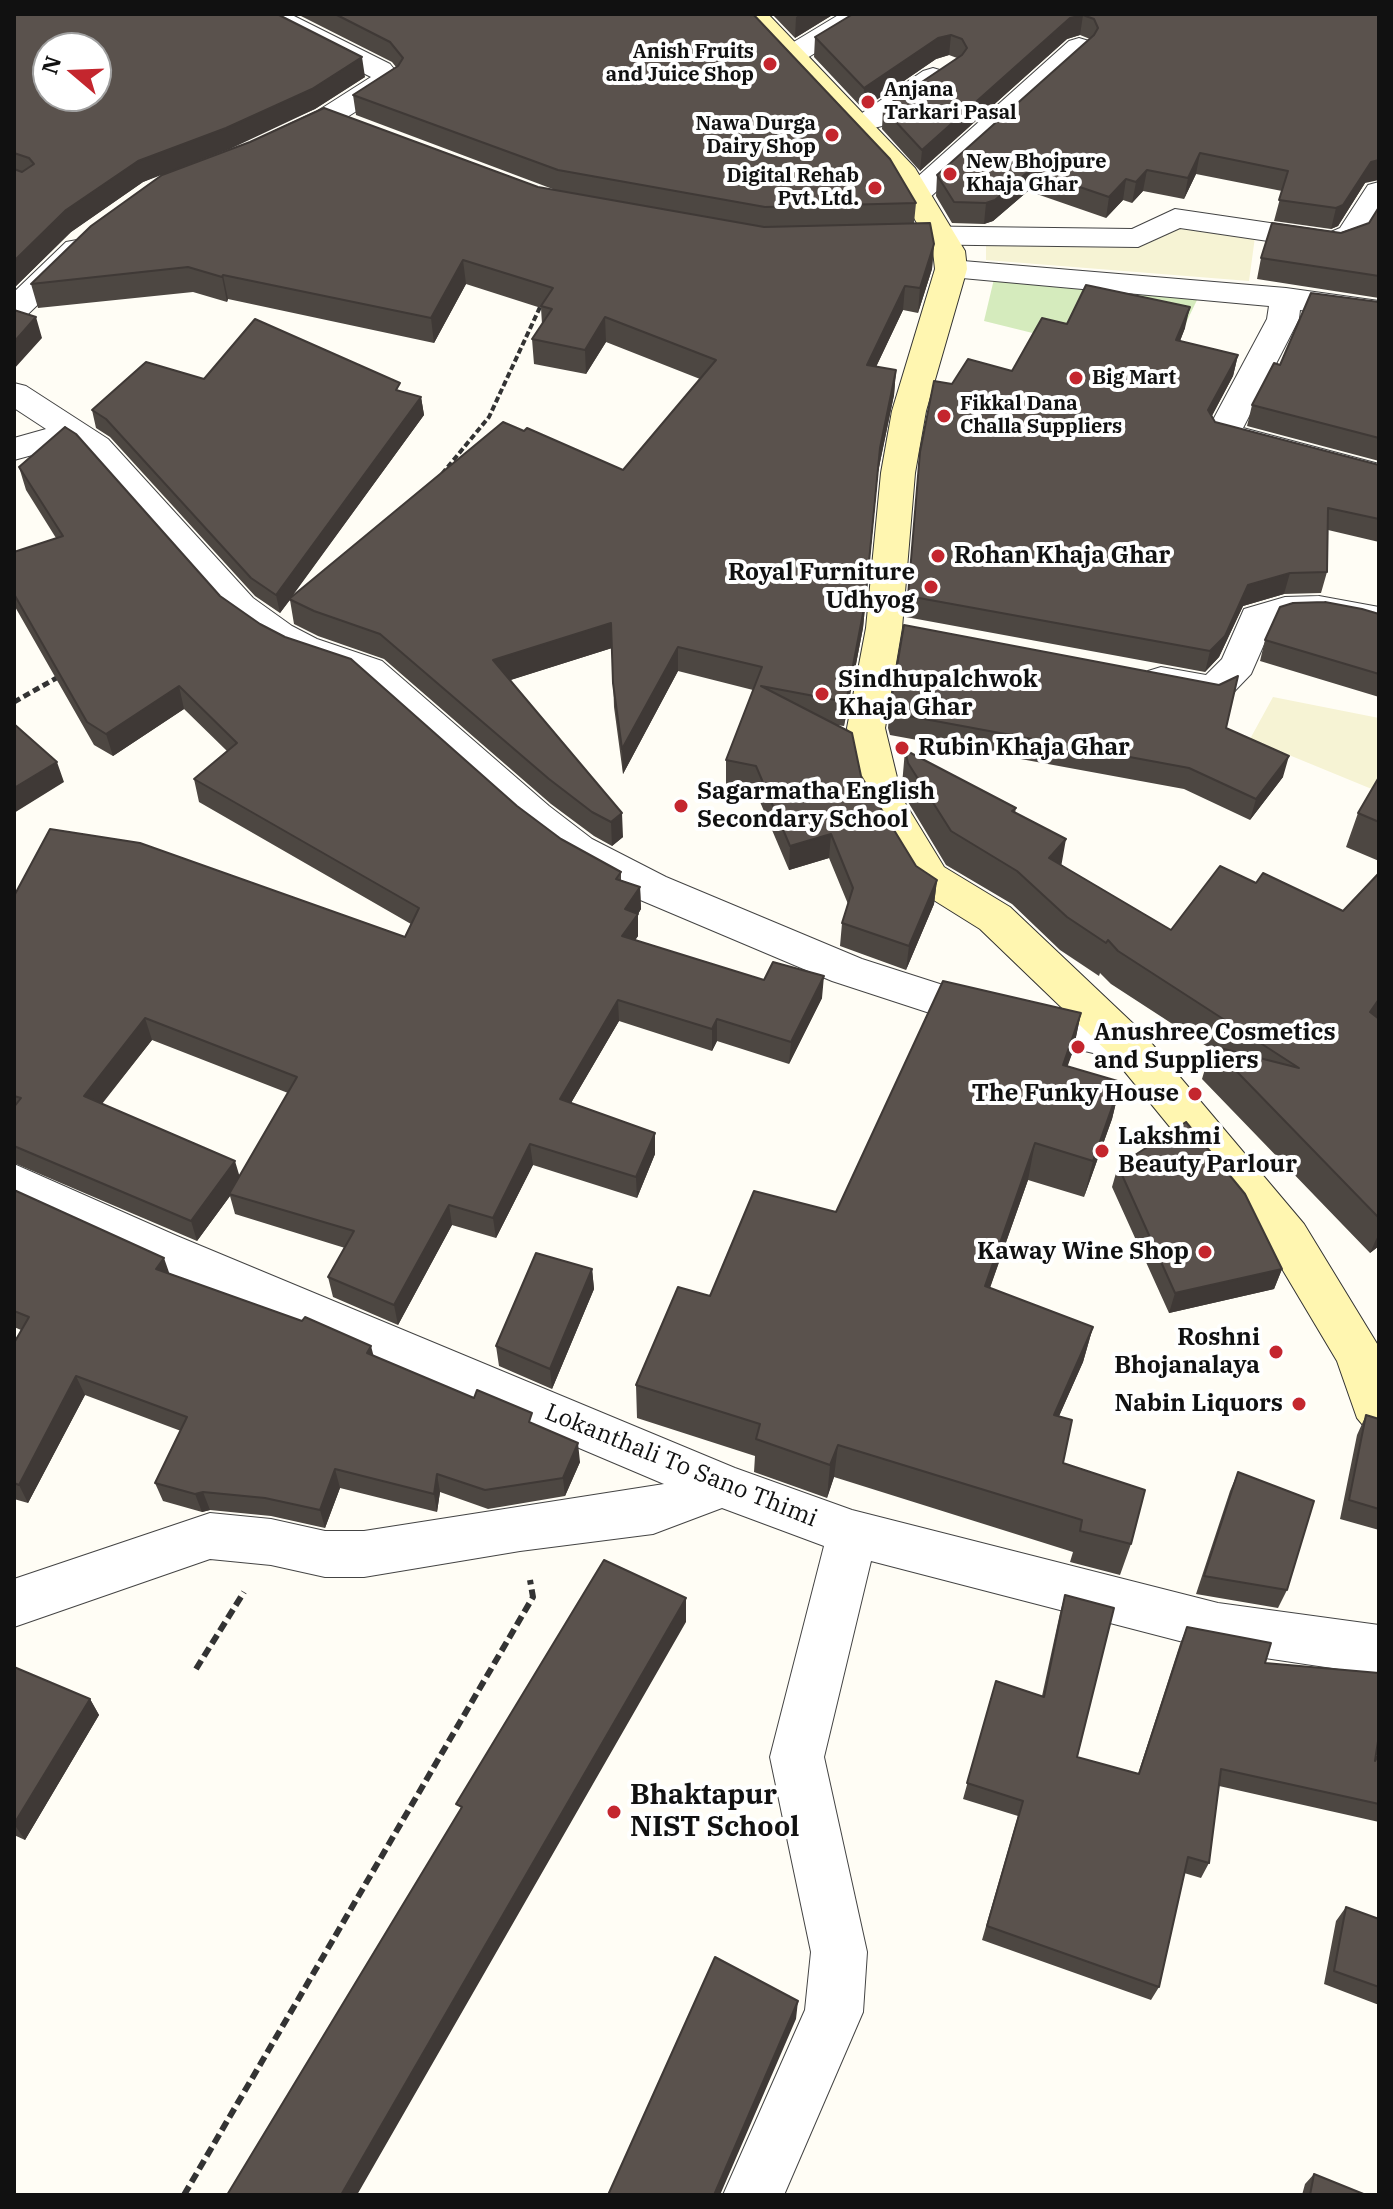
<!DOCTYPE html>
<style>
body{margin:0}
#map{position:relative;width:1393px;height:2209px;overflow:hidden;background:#fffdf5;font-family:"IBM Plex Serif",serif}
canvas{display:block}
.frame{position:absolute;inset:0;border:16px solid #111;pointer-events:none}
.north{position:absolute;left:32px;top:32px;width:80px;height:80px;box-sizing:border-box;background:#fff;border:2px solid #a0a0a0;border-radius:50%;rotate:289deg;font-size:22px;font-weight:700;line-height:32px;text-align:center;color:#111}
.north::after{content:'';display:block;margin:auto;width:28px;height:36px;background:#c4262e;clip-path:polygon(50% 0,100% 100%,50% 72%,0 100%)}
</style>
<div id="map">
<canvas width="1393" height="2209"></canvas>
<div class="frame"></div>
<div class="north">N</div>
</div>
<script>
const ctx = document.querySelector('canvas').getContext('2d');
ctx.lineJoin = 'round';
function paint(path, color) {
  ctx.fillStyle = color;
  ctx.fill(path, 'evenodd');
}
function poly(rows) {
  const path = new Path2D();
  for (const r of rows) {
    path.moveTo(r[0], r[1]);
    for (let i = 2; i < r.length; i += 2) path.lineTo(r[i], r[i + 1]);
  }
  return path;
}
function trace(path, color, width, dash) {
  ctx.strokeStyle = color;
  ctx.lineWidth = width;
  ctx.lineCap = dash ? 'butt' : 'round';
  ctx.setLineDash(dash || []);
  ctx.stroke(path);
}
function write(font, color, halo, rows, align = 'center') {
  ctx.font = font + ' "IBM Plex Serif",serif';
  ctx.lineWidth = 8;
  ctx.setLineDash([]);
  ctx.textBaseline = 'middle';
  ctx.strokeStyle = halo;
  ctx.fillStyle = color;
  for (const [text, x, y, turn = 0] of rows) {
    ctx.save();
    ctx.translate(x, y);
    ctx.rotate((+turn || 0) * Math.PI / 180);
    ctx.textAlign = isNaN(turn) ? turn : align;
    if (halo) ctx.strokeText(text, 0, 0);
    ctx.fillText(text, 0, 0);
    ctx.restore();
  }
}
paint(poly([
 [1179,223,1255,237,1249,281,986,260,986,242,1144,245],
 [1273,697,1379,718,1379,792,1250,739]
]), '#f6f3d4');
paint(poly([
 [994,279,1170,294,1197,300,1171,354,1154,363,984,321]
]), '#d5ebbd');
const street = poly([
 [254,14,290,14,390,64,402,79,398,85,336,124,295,144,284,147,273,144,269,138,273,132,316,112,371,77,258,20,254,14],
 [840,14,874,14,870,20,802,61,792,64,782,61,778,55,782,49,840,14],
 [1079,38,1089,41,1093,47,1089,53,927,200,916,203,905,200,901,194,905,188,1069,41,1079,38],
 [933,68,943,71,947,77,943,83,882,126,858,132,848,129,843,123,848,117,862,113,923,71,933,68],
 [1379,182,1379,215,1362,241,1336,251,1180,228,1138,247,897,244,886,242,881,235,886,228,897,226,1132,229,1175,209,1331,232,1340,228,1368,185,1379,182],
 [77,240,88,242,93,249,88,256,25,317,14,320,14,292,66,242,77,240],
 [951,260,1286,288,1379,301,1379,321,1300,310,1299,319,1243,428,1379,464,1379,486,1211,440,1206,433,1267,319,1269,306,940,276,935,269,940,262,951,260],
 [14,383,26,386,108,439,253,598,292,626,317,639,382,661,549,806,592,839,666,877,862,959,946,986,1142,1032,1149,1044,1142,1056,1127,1061,945,1018,832,981,638,899,564,859,521,826,356,679,291,657,266,644,227,616,84,455,69,445,14,460,14,438,46,429,14,408,14,383],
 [1319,596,1379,607,1379,631,1319,620,1287,621,1272,626,1251,674,1227,699,1214,703,1148,689,1142,680,1148,671,1161,667,1206,675,1222,659,1244,609,1285,597,1319,596],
 [14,1164,177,1236,735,1468,852,1510,1218,1603,1379,1625,1379,1675,1218,1651,871,1561,824,1757,867,1952,863,2012,784,2195,723,2195,805,2010,811,1952,770,1757,824,1546,722,1508,653,1534,520,1551,364,1577,325,1577,271,1565,210,1559,14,1627,14,1579,210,1513,271,1519,325,1531,364,1531,664,1484,145,1264,14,1203,14,1164]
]);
const secondary = poly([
 [738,14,768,14,915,168,965,251,967,269,926,411,915,473,902,628,885,728,902,798,944,867,1010,907,1142,1032,1304,1224,1379,1347,1379,1430,1362,1424,1357,1418,1337,1361,1272,1252,1112,1056,980,929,916,889,862,799,847,728,866,628,881,473,892,411,935,269,933,251,891,178,738,14]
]);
trace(street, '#444', 2);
trace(secondary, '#333', 2);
trace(poly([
 [442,474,489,417,541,305]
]), '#333', 4, [6, 3]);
trace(poly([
 [14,702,60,676]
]), '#333', 5, [7, 4]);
trace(poly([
 [196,1669,244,1592],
 [184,2195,533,1597,530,1580]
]), '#333', 6, [10, 5]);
paint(street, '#fff');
paint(secondary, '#fff6b0');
paint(poly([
 [14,14,365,77,315,109,143,182,71,232,14,288],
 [297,14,753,14,916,203,914,223,934,244,932,269,918,313,903,310,876,367,896,370,894,395,878,472,863,628,844,726,836,725,861,776,916,866,937,880,934,904,906,970,840,946,842,923,848,904,829,858,789,870,755,790,726,785,726,760,753,690,678,671,623,774,614,707,612,648,510,680,623,837,612,846,594,836,551,804,384,659,318,636,294,624,290,600,280,613,255,596,110,437,96,428,92,410,204,379,401,392,421,397,424,415,291,597,524,431,623,470,700,379,606,342,586,374,534,364,532,339,542,324,541,308,466,284,434,343,228,299,227,302,193,292,38,308,31,284,538,187,558,191,356,115,353,95,396,67,392,62],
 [772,14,834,14,795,38],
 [853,14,1379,14,1365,183,1338,226,1331,229,1274,221,1282,191,1196,174,1184,199,1143,191,1132,203,1123,200,1106,218,1028,191,993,221,984,224,952,223,936,196,937,175,1090,39,1080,35,1067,39,920,171,882,129,883,108,957,58,949,55,936,59,863,109,814,57,815,37],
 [1379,207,1379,298,1257,279,1261,258,1369,223],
 [1379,302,1379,461,1247,426,1252,405,1280,365],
 [1067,324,1185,328,1180,341,1238,355,1233,376,1212,416,1215,422,1379,465,1379,542,1328,530,1327,572,1321,593,1284,594,1243,606,1219,657,1205,672,906,617,920,452,952,384,1012,371],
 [19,467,220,596,517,806,561,839,621,872,621,880,640,887,641,909,638,914,638,936,635,940,822,998,789,1064,717,1041,712,1051,619,1021,571,1103,655,1154,637,1198,533,1165,496,1238,452,1225,398,1325,333,1297,328,1277,345,1248,235,1214,230,1196,197,1241,14,1163,14,896,405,937,411,924,199,802,194,779,227,751,184,709,113,756,94,745,14,605,14,552,56,538,26,490],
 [152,1040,288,1093,239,1176,102,1104],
 [1379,614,1379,697,1260,661,1265,640],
 [890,707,1226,728,1283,777,1250,820,1184,789,890,735,888,728],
 [905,750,1016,808,1015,813,1061,865,1171,930,1379,1014,1377,1017,1379,1019,1379,1246,1370,1253,1202,1079,1211,1049,1111,984,1100,973,1099,976,1060,950,1012,904,946,865,905,797,902,785],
 [1379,777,1379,861,1346,847,1358,813],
 [1081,1013,1073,1051,1067,1066,1121,1082,1112,1119,1084,1197,1028,1180,990,1288,1093,1327,1083,1362,1059,1416,1063,1463,1131,1544,1120,1575,1070,1562,1073,1552,834,1477,827,1498,754,1472,755,1456,637,1418,636,1385,710,1296,836,1212],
 [1118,1166,1282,1269,1274,1289,1169,1313,1112,1187],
 [14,1190,169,1273,374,1356,533,1424,580,1462,565,1496,488,1509,440,1492,437,1512,340,1488,325,1528,271,1516,210,1510,202,1512,163,1501,155,1483,181,1431,85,1395,28,1503,14,1499,14,1343,21,1330,14,1327],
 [592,1269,594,1289,552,1389,499,1366,496,1346],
 [1366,1415,1379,1419,1379,1530,1340,1519,1357,1435],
 [1238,1472,1287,1590,1278,1608,1196,1594,1230,1491],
 [1065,1595,1077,1757,1138,1774,1180,1644,1187,1627,1265,1663,1375,1760,1379,1754,1379,1822,1219,1786,1209,1863,1201,1878,1184,1873,1159,1987,1151,2000,982,1940,1018,1816,963,1799,996,1681,1042,1696,1060,1613],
 [14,1667,90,1699,99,1715,25,1840,14,1835],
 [1346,1907,1379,1919,1379,2005,1324,1984,1336,1921],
 [1314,2174,1366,2195,1302,2195,1305,2184]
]), '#4d4742');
paint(poly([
 [801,14,834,14,795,38,796,17],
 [1083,15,1080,35,1067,39,920,171,922,150,1070,18],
 [951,35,949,55,936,59,863,109,864,88,938,38],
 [362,57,365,77,315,109,230,149,143,182,71,232,14,288,14,261,66,210,138,161],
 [1200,153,1196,174,1184,199,1188,178],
 [1379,160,1379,180,1365,183,1338,226,1331,229,1336,208,1371,162],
 [1030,170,1028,191,993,221,984,224,986,203],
 [1147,170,1143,191,1132,203,1136,182],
 [1126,179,1123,200,1106,218,1109,197],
 [934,244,932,269,918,313,920,288],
 [463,260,466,284,434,343,431,318],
 [223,275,228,299,227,302,222,277],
 [905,286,903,310,865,390,867,365],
 [1190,307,1185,328,1172,361,1176,340],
 [36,317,42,338,14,369,14,342],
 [605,317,606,342,586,374,585,350],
 [1238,355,1233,376,1203,432,1208,410],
 [896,370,894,395,878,472,863,628,844,726,846,702,880,448],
 [421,397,424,415,280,613,276,595],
 [1290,573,1284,594,1243,606,1219,657,1205,672,1210,651,1248,585],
 [611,623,612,648,495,685,493,660],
 [678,647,678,671,623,774,622,749],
 [179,686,184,709,113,756,106,734],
 [1289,756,1283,777,1250,820,1256,799],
 [57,762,64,782,14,813,14,788],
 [622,813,623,837,612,846,611,822],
 [831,834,829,858,789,870,790,846],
 [1066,839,1060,873,1049,858],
 [937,880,934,904,906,970,909,946],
 [640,887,641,909,638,914,638,936,623,958,622,936,625,909],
 [824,976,822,998,789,1064,791,1042],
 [1379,999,1379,1014,1358,1044,1370,1012],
 [618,1000,619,1021,561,1120,560,1099],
 [1081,1013,1073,1051,1055,1102,1063,1065],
 [145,1018,152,1040,91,1117,84,1096],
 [717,1019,717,1041,712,1051,712,1029],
 [1121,1082,1112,1119,1084,1197,1093,1161],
 [655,1133,655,1154,637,1198,636,1177],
 [1035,1143,1028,1180,978,1321,985,1286],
 [530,1144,533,1165,496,1238,493,1218],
 [235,1161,241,1181,229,1194,230,1196,197,1241,191,1221],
 [449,1205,452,1225,398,1325,394,1305],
 [1379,1233,1379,1246,1370,1253],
 [164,1258,171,1278,156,1269],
 [592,1269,594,1289,552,1389,550,1369],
 [1282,1269,1274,1289,1169,1313,1175,1293],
 [1093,1327,1083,1362,1045,1448,1054,1415],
 [371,1346,376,1365,367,1353],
 [76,1376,85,1395,28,1503,19,1485],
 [578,1443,580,1462,565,1496,563,1478],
 [838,1445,834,1477,827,1498,830,1465],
 [335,1469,340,1488,325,1528,320,1510],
 [437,1474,440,1492,437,1512,434,1494],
 [203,1492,210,1510,202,1512,195,1494],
 [686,1598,686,1622,357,2195,341,2195],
 [90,1699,99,1715,25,1840,14,1824],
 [798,2001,796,2019,720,2195,714,2195]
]), '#3f3936');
const building = poly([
 [14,14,277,14,362,57,312,89,226,128,138,161,66,210,14,261,14,169,22,172,34,164,29,158,14,153,14,14],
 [48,48,96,48,96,96,48,96,48,48],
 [335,14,753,14,890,159,916,203,765,207,558,170,353,95,398,66,403,58,390,42,335,14],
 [853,14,1379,14,1379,160,1371,162,1343,205,1336,208,1279,200,1288,171,1200,153,1188,178,1147,170,1136,182,1126,179,1109,197,1030,170,995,200,986,203,954,202,937,175,1094,35,1098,28,1094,19,1083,15,1070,18,922,150,883,108,962,55,967,48,962,39,951,35,938,38,864,88,815,37,853,14],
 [324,108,538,187,764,227,930,223,934,244,920,288,905,286,867,365,896,370,880,448,865,603,846,702,761,686,852,733,861,776,916,866,937,880,909,946,842,923,853,888,831,834,790,846,756,766,726,760,762,667,678,647,622,749,613,683,611,623,493,660,622,813,611,822,592,812,549,779,380,634,314,611,289,599,503,422,524,431,527,428,623,470,716,360,605,317,585,350,532,339,552,309,541,306,553,288,463,260,431,318,223,275,222,277,188,267,31,284,91,226,162,175,250,142,324,108],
 [1379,207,1379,276,1261,258,1272,223,1341,233,1369,223,1379,207],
 [1086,285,1190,307,1176,340,1238,355,1208,410,1215,422,1379,465,1379,519,1328,508,1327,572,1290,573,1248,585,1225,636,1210,651,908,596,920,452,934,381,952,384,968,359,1012,371,1042,318,1067,324,1086,285],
 [1311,293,1379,302,1379,438,1252,405,1274,363,1280,365,1311,293],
 [14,310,36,317,14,342,14,310],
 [255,319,400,383,396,390,421,397,276,595,251,578,106,419,92,410,146,362,204,379,255,319],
 [65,427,76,434,220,596,260,624,285,637,351,659,517,806,561,839,621,872,616,879,640,887,625,909,638,914,622,936,764,980,773,962,824,976,791,1042,717,1019,712,1029,618,1000,560,1099,655,1133,636,1177,530,1144,493,1218,449,1205,394,1305,328,1277,354,1231,229,1194,297,1077,145,1018,84,1096,235,1161,191,1221,14,1146,14,1107,21,1098,14,1096,14,896,50,829,140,843,405,937,419,908,194,779,237,743,179,686,106,734,87,722,14,594,14,552,63,536,19,467,65,427],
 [1325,602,1362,609,1379,614,1379,674,1265,640,1280,607,1293,603,1325,602],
 [904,625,1219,685,1238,676,1226,728,1289,756,1256,799,1189,768,892,713,890,707,904,625],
 [14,724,57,762,14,788,14,724],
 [905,750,1016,808,1012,811,1066,839,1049,858,1171,930,1220,866,1256,883,1263,873,1343,911,1379,873,1379,999,1370,1012,1379,1019,1379,1218,1212,1046,1299,1068,1118,951,1108,940,1106,943,1067,917,1017,871,951,831,908,763,905,750],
 [1379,777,1379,822,1358,813,1379,777],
 [943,981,1081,1013,1063,1065,1121,1082,1093,1161,1035,1143,985,1286,1093,1327,1054,1415,1072,1420,1063,1463,1145,1490,1131,1544,1080,1531,1082,1520,838,1445,830,1465,756,1439,760,1424,636,1385,678,1287,710,1296,754,1191,836,1212,943,981],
 [1186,1122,1245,1194,1282,1269,1175,1293,1118,1166,1186,1122],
 [14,1190,164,1258,156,1269,302,1321,305,1317,371,1346,367,1353,474,1398,477,1390,532,1413,529,1422,578,1443,563,1478,485,1490,437,1474,434,1494,335,1469,320,1510,265,1498,203,1492,195,1494,155,1483,187,1417,76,1376,19,1485,14,1483,14,1343,29,1317,14,1311,14,1190],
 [536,1253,592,1269,550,1369,496,1346,536,1253],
 [1366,1415,1379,1419,1379,1509,1349,1500,1366,1415],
 [1238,1472,1314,1501,1287,1590,1204,1576,1238,1472],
 [604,1560,686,1598,341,2195,227,2195,462,1807,456,1804,604,1560],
 [1065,1595,1114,1608,1077,1757,1139,1774,1187,1627,1271,1643,1265,1663,1379,1673,1379,1735,1375,1761,1379,1754,1379,1804,1221,1769,1209,1863,1188,1857,1159,1987,987,1926,1023,1801,967,1783,996,1681,1044,1697,1065,1595],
 [14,1667,90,1699,14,1824,14,1667],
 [1346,1907,1379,1919,1379,1987,1334,1971,1346,1907],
 [715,1957,798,2001,714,2195,608,2195,715,1957],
 [1314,2174,1366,2195,1310,2195,1314,2174]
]);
paint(building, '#5a524d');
trace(building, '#3f3936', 2);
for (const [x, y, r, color] of [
 [770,64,8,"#c4262e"],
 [868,102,8,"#c4262e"],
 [832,135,8,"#c4262e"],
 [950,174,8,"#c4262e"],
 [875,188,8,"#c4262e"],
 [1076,378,8,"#c4262e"],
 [944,416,8,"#c4262e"],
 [938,556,8,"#c4262e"],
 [931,587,8,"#c4262e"],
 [822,694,8,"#c4262e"],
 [902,748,8,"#c4262e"],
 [681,806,8,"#c4262e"],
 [1078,1047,8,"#c4262e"],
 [1195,1094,8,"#c4262e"],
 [1102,1151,8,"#c4262e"],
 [1205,1252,8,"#c4262e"],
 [1276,1352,8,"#c4262e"],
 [1299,1404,8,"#c4262e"],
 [614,1812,8,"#c4262e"]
]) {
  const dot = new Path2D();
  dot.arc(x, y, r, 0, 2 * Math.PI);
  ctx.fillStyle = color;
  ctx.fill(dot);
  trace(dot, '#fff', 3);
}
write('bold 20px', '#111', '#fff', [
 ["Anish Fruits",754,52,"right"],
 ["and Juice Shop",754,75,"right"],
 ["Anjana",884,90],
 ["Tarkari Pasal",884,113],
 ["Nawa Durga",816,124,"right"],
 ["Dairy Shop",816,147,"right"],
 ["New Bhojpure",966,162],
 ["Khaja Ghar",966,185],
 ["Digital Rehab",859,176,"right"],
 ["Pvt. Ltd.",859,199,"right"],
 ["Big Mart",1092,378],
 ["Fikkal Dana",960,404],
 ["Challa Suppliers",960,427]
], 'left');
write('bold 24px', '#111', '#fff', [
 ["Rohan Khaja Ghar",954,556],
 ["Royal Furniture",915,573,"right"],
 ["Udhyog",915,601,"right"],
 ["Sindhupalchwok",838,680],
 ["Khaja Ghar",838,708],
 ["Rubin Khaja Ghar",918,748],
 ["Sagarmatha English",697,792],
 ["Secondary School",697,820],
 ["Anushree Cosmetics",1094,1033],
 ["and Suppliers",1094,1061],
 ["The Funky House",1179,1094,"right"],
 ["Lakshmi",1118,1137],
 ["Beauty Parlour",1118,1165],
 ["Kaway Wine Shop",1189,1252,"right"],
 ["Roshni",1260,1338,"right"],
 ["Bhojanalaya",1260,1366,"right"],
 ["Nabin Liquors",1283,1404,"right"]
], 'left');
write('24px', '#111', '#fff', [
 ["Lokanthali To Sano Thimi",681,1466,22]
]);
write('bold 28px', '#111', '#fff', [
 ["Bhaktapur",630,1796],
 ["NIST School",630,1828]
], 'left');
</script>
